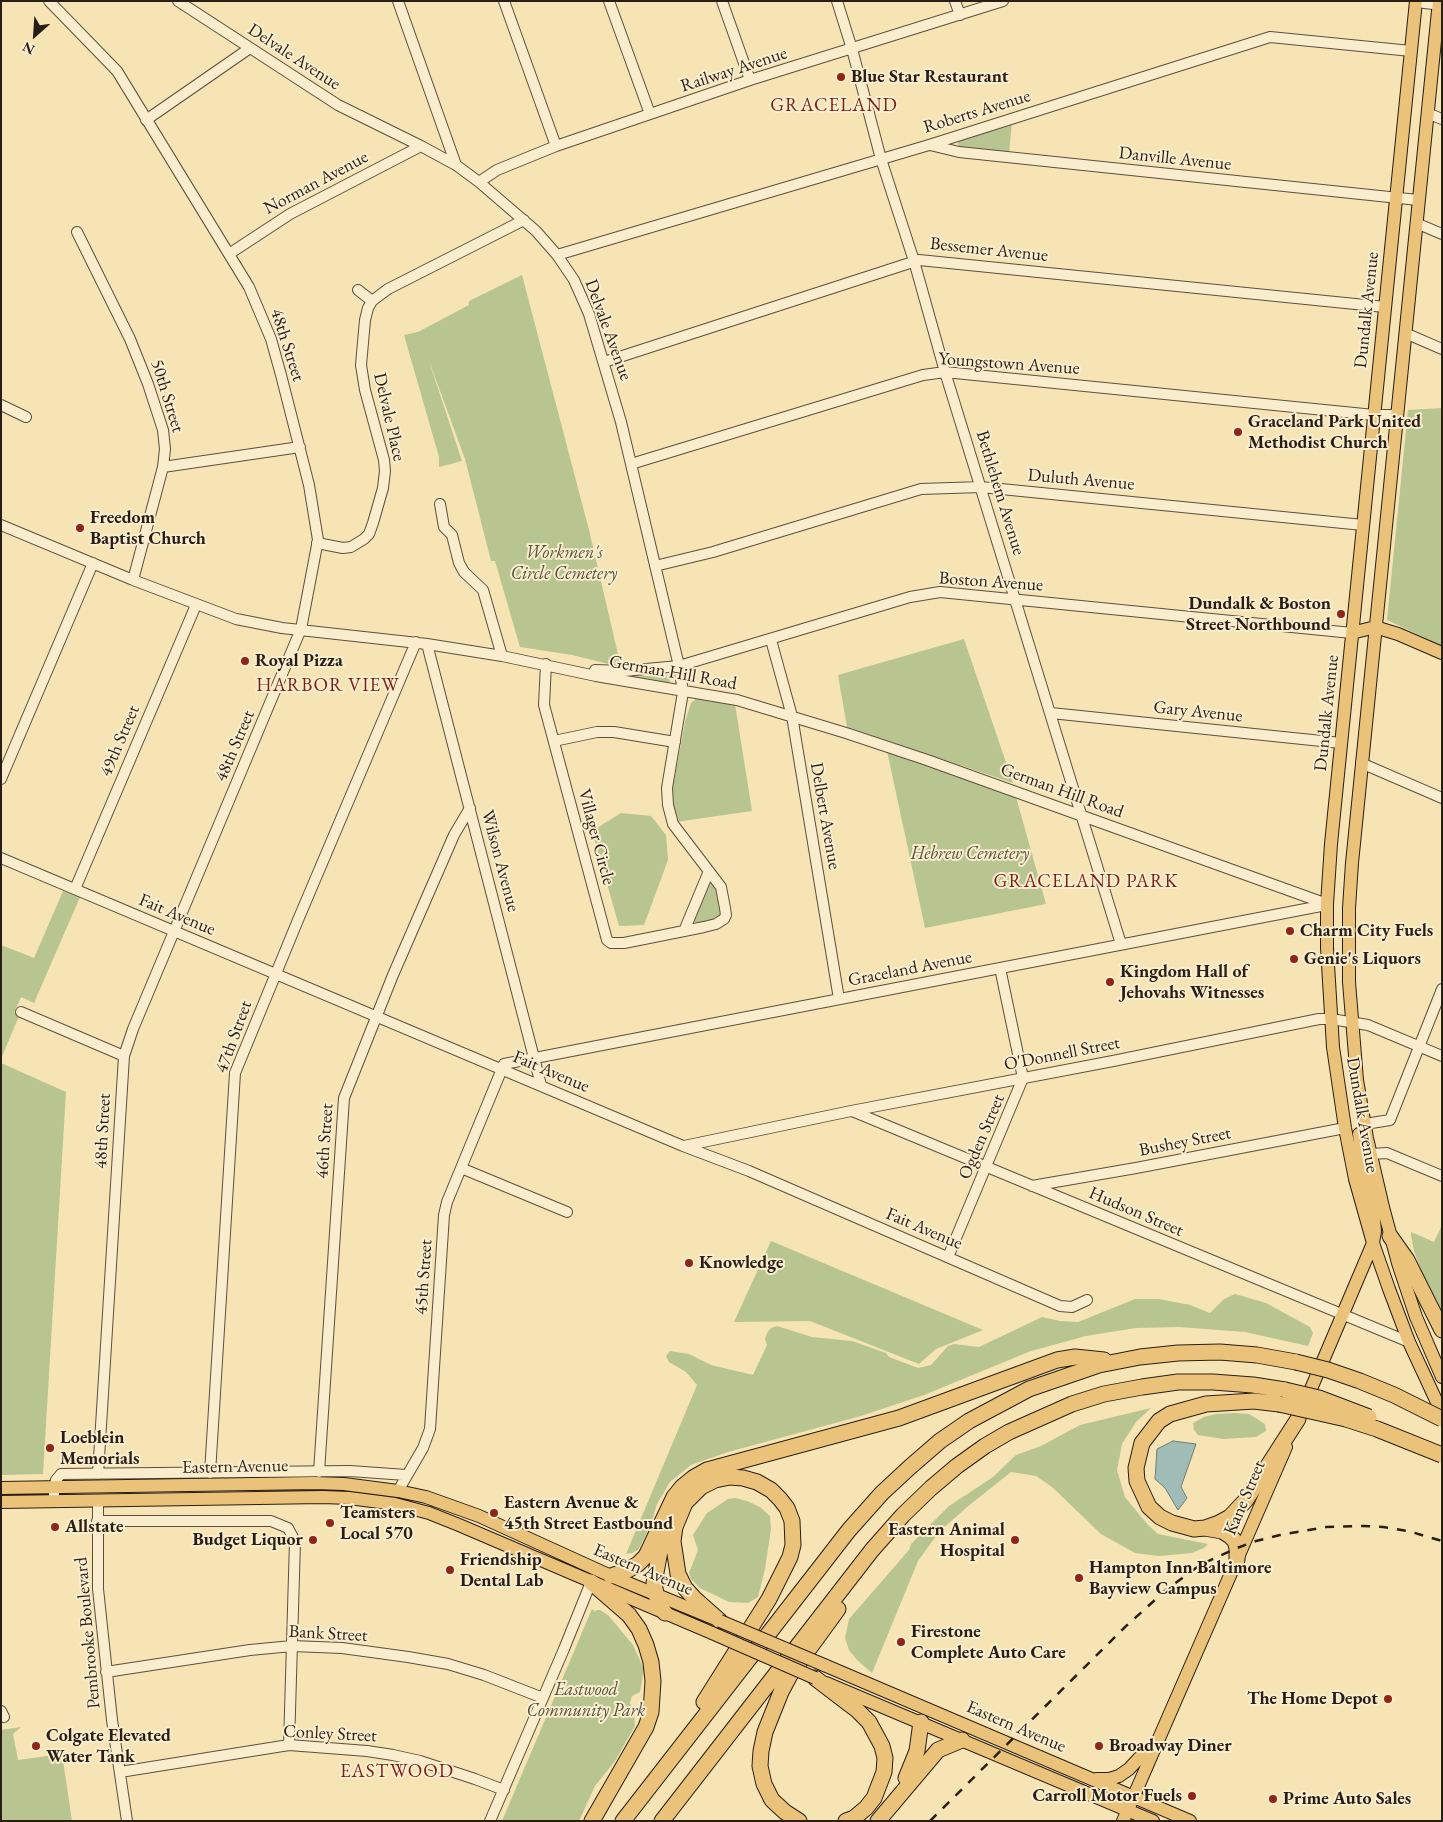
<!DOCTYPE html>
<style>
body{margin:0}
#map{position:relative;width:1443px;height:1822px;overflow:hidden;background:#f6e4b4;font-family:"EB Garamond",serif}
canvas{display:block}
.frame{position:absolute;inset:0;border:2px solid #281e15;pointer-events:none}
.north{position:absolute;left:10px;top:10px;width:50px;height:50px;-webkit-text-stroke:4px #f9edce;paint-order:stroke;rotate:206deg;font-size:14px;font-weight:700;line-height:20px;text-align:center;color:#281e15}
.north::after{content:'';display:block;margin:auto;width:18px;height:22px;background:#281e15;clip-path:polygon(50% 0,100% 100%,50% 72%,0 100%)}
</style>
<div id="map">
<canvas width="1443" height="1822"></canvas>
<div class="frame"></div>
<div class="north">N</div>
</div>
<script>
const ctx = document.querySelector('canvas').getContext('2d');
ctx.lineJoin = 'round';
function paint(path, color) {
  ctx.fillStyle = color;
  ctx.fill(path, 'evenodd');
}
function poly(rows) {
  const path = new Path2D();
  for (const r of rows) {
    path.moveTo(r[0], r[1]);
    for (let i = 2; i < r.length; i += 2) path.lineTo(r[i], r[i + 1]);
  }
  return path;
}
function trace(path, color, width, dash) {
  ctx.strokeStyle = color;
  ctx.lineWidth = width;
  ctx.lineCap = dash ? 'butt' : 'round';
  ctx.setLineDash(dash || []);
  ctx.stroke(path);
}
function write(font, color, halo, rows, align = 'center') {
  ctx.font = font + ' "EB Garamond",serif';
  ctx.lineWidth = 4;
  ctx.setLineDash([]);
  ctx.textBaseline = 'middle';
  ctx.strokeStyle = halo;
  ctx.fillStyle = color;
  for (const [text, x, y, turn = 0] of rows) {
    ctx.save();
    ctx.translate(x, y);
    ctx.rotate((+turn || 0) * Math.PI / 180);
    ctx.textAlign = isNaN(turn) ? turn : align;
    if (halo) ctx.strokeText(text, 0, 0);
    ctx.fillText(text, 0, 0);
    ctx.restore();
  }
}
paint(poly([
 [1012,122,1009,153,962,148,958,146,958,140],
 [522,275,589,530,621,667,572,655,520,647,495,561,491,561,465,459,428,358,462,461,439,467,439,457,404,335,418,332,469,305,469,301],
 [1442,408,1442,646,1387,620,1408,410],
 [964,639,1013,783,847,727,838,675],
 [669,675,670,686,624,677],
 [696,699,735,704,752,811,676,822,671,797,685,722,691,703],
 [887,751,1016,797,1046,904,925,928],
 [621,813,651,816,666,835,668,860,644,925,619,926,592,831],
 [710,884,715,887,721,903,721,914,717,919,699,923,695,922,693,918,706,886],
 [63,891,80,897,34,1003,21,997,14,1013,19,1016,1,1059,1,945,34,958],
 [1,1063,66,1092,43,1474,1,1475],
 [1442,1225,1442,1315,1424,1278,1414,1251,1411,1235,1411,1232,1434,1242],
 [771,1241,983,1330,936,1349,919,1364,810,1321,734,1322],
 [1235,1294,1266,1303,1310,1327,1313,1333,1308,1346,1245,1332,1179,1327,1136,1328,1086,1336,1031,1351,924,1395,861,1416,728,1452,691,1465,670,1482,657,1504,650,1527,638,1550,632,1553,626,1554,697,1385,686,1372,669,1362,666,1356,670,1351,689,1354,711,1365,753,1375,767,1345,765,1339,767,1333,771,1328,777,1326,812,1337,852,1341,886,1353,889,1357,918,1368,931,1365,948,1346,954,1344,979,1347,1042,1317,1060,1321,1078,1322,1135,1299,1159,1299,1190,1305,1210,1313,1224,1299],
 [1151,1408,1136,1422,1122,1444,1117,1470,1125,1497,1148,1525,1158,1534,1208,1544,1204,1548,1192,1553,1159,1556,1135,1553,1101,1534,1052,1487,1036,1476,1011,1472,967,1507,939,1532,918,1561,872,1673,857,1660,849,1650,845,1638,849,1619,909,1550,911,1544,949,1506,993,1477,1016,1455,1041,1446,1080,1425],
 [1236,1413,1249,1414,1265,1424,1266,1431,1256,1437,1223,1439,1198,1435,1194,1430,1193,1423,1204,1417,1216,1414],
 [735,1498,747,1501,760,1507,770,1516,771,1529,765,1569,758,1597,748,1603,729,1602,700,1588,691,1579,689,1573,698,1550,693,1535,707,1513,728,1499],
 [592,1609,596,1612,596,1610,600,1610,608,1615,633,1645,644,1669,640,1692,632,1696,630,1703,634,1714,635,1726,615,1761,595,1786,579,1821,502,1821],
 [21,1727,13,1734,18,1760,62,1754,72,1821,1,1821,1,1730]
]), '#b8c590');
const water = poly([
 [1173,1441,1196,1444,1181,1487,1187,1498,1178,1510,1165,1488,1155,1479,1157,1449,1173,1441]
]);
paint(water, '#9fbdb6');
trace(water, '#6f7d76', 1);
const minor = poly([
 [49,1,117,71,249,287,271,339,281,375,309,485,318,540,301,629,133,1029,124,1056,98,1474],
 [178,1,338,105,421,146,456,165,479,182,536,231,557,255,574,280,589,314,621,422,679,666,683,692,667,788,668,805,673,824,721,887,725,908,726,915,724,919,716,924,704,927,624,943,611,943,607,940,544,705,546,664],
 [398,1,456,165],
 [504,1,556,146],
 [609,1,650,114],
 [722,1,750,80],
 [837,1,852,49,881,159,914,261,945,372,1121,944],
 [955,1,960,15],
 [1416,2,1442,5],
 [1427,113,1442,119],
 [146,120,250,48],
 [930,145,959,152,1418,200],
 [479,182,497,170,556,146,750,80,1003,1],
 [1416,223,1442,234],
 [77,232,130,339,148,384,163,430,165,449,163,467,133,580],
 [229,254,290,214,421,146],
 [557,255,929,145,1270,37,1411,51],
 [358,290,372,301],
 [1405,333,1442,349],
 [604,362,919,260,1385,307],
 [1,405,26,417],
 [631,464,923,375,945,372,1374,415,1396,415],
 [163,467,300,447],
 [440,504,444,527,452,535,459,563,464,572,483,590,502,656],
 [1,525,133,580,236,619,282,628,427,644,502,656,596,676,737,700,846,733,927,760,1327,904],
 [317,543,343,548,351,547,364,539,369,534,373,523,383,488,385,471,384,460,365,390,361,365,365,320,368,308,372,301,388,289,524,220],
 [655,566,713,552,921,489,981,487,1363,525],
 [771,640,792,716,839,999],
 [427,644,541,1085],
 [595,670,624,671,679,666,910,597,940,592,1352,633],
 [1051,713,1341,743],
 [554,741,597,732,614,732,675,742],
 [1361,763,1442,798],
 [1,779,93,563],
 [1,858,683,1146,749,1171,1060,1306,1072,1307,1087,1300],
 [75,889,196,605],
 [684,931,709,871],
 [21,1012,124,1056],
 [852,1111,1409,1342],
 [1365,1124,1390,1120,1442,989],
 [684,1146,851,1111,1113,1061,1319,1019,1331,1019,1368,1025,1442,1056],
 [1371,1154,1387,1153,1442,1176],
 [461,1168,567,1212],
 [1032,1186,1136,1168,1345,1128],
 [948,1257,1023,1078,1000,968],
 [319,1472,344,1098,393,975,454,835,470,808],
 [210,1473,235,1073,298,920,416,642],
 [398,1491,423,1448,430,1429,444,1215,447,1202,504,1064,1326,905],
 [98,1501,98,1589,112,1720,127,1821],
 [54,1502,54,1487,56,1480,61,1474,350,1471,406,1475],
 [97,1521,271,1521,288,1528,295,1541,289,1745],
 [106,1672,250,1650,292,1646,342,1648,408,1657,448,1664,484,1675,543,1698],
 [1,1711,4,1717],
 [120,1772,289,1745,367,1751,393,1755,420,1761,475,1779,504,1790],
 [490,1821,564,1649,591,1582]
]);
const major = poly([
 [1416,1,1331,844,1327,904,1327,948,1333,1047,1345,1128,1355,1179,1373,1243,1389,1289,1409,1342,1442,1413],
 [1439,1,1352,863,1349,908,1349,982,1357,1080,1367,1138,1383,1207,1398,1263,1416,1317,1442,1377],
 [1352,633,1375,627,1398,634,1442,653],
 [1305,1403,1373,1243,1375,1231,1373,1207,1362,1158,1359,1134],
 [1,1488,315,1483,344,1484,398,1491,426,1497,479,1516,611,1576,713,1618],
 [1,1502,323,1497,349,1498,395,1504,429,1513,459,1525,712,1633],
 [824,1665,1190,1821],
 [826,1683,1153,1821],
 [1096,1779,1109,1779,1119,1776,1129,1769,1141,1756,1155,1746],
 [1123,1821,1286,1447]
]);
const highway = poly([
 [1390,1236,1407,1260,1442,1330],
 [1279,1404,1254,1401,1206,1404,1170,1414,1159,1421,1142,1443,1136,1468,1137,1481,1149,1507,1160,1517,1172,1523,1194,1529,1205,1528,1219,1523,1230,1517,1246,1500,1298,1419],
 [1205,1528,1222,1531,1230,1536,1235,1541,1237,1548,1237,1560],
 [663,1535,654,1583,658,1604,665,1613],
 [611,1576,628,1570,638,1564,646,1556,674,1497,682,1487,693,1478,707,1470,899,1418,1057,1360,1075,1357,1104,1360],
 [591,1582,629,1615,639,1629,646,1645,651,1662,653,1681,651,1712,646,1727,592,1821],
 [815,1678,857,1710,869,1722,882,1746,885,1758,884,1772,874,1798,866,1808,854,1818,846,1821],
 [704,1702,769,1599,790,1557,793,1545,792,1521,787,1508,780,1499,771,1490,757,1482,743,1478,730,1477,715,1480,701,1487,685,1503,675,1527,673,1541,678,1574,685,1588,694,1598,720,1621],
 [906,1778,917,1751,921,1722],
 [623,1821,849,1530,882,1493,910,1467,940,1441,969,1421,1029,1389,1099,1365,1140,1357,1178,1353,1220,1352,1257,1355,1296,1362],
 [662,1821,872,1550,903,1515,931,1488,957,1466,985,1446,1009,1432,1072,1404,1104,1394,1142,1387,1178,1382,1213,1382,1253,1385,1285,1390],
 [799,1821,785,1812,772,1800,764,1784,760,1766,761,1751,765,1732,781,1692,790,1675,838,1609],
 [878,1821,938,1750,962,1740]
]);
trace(minor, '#5c503d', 12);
trace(major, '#281e15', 14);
trace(highway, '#281e15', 17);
trace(minor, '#f9edce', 10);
trace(major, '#ebc27a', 12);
trace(highway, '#ebc27a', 15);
trace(poly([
 [930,1821,1125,1627,1166,1590,1200,1565,1237,1548,1256,1541,1280,1535,1326,1527,1363,1526,1383,1527,1408,1531,1442,1541]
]), '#281e15', 2.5, [9, 9]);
const majorBridge = poly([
 [720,1621,824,1665],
 [712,1633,815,1678]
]);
const highwayBridge = poly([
 [1296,1362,1328,1370,1360,1381,1394,1395,1442,1419],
 [1285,1390,1319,1398,1369,1417],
 [1279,1404,1346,1419,1377,1429,1442,1455]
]);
trace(majorBridge, '#281e15', 14, []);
trace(highwayBridge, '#281e15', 17, []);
trace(majorBridge, '#ebc27a', 12);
trace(highwayBridge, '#ebc27a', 15);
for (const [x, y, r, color] of [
 [841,77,5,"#8f2418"],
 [1238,432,5,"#8f2418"],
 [80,528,5,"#8f2418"],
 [1341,614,5,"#8f2418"],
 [245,661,5,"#8f2418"],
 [1290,931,5,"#8f2418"],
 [1294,959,5,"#8f2418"],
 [1110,982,5,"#8f2418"],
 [689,1263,5,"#8f2418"],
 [50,1448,5,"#8f2418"],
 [494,1513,5,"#8f2418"],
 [330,1523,5,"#8f2418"],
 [55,1527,5,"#8f2418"],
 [313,1540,5,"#8f2418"],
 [1015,1540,5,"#8f2418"],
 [450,1570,5,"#8f2418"],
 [1079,1578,5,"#8f2418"],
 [901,1642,5,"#8f2418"],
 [1388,1699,5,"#8f2418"],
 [36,1746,5,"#8f2418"],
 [1099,1746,5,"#8f2418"],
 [1192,1796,5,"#8f2418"],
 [1273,1799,5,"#8f2418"]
]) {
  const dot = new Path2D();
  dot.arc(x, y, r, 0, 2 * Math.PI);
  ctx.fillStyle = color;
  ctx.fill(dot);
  trace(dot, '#f9edce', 2);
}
write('18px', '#281e15', '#f9edce', [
 ["Delvale Avenue",294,57,33],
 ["Railway Avenue",734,70,-18],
 ["Roberts Avenue",977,112,-17],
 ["Danville Avenue",1175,159,6],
 ["Norman Avenue",316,183,-28],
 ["Bessemer Avenue",989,250,6],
 ["Dundalk Avenue",1367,310,-84],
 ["Delvale Avenue",608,330,70],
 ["48th Street",287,345,72],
 ["Youngstown Avenue",1009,364,4],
 ["50th Street",167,396,73],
 ["Delvale Place",389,417,77],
 ["Duluth Avenue",1081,480,5],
 ["Bethlehem Avenue",1000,493,73],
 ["Boston Avenue",991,582,4],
 ["German Hill Road",673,673,10],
 ["Gary Avenue",1198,712,6],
 ["Dundalk Avenue",1327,713,-84],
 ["49th Street",120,741,-67],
 ["48th Street",235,746,-67],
 ["German Hill Road",1062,791,20],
 ["Delbert Avenue",825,816,80],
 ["Villager Circle",596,837,75],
 ["Wilson Avenue",500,861,75],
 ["Fait Avenue",177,915,23],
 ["Graceland Avenue",910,969,-11],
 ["47th Street",234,1037,-70],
 ["O'Donnell Street",1062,1054,-11],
 ["Fait Avenue",551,1072,23],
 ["Dundalk Avenue",1362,1115,80],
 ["48th Street",103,1131,-87],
 ["Ogden Street",982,1137,-67],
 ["46th Street",325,1141,-86],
 ["Bushey Street",1185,1142,-11],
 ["Hudson Street",1136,1212,23],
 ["Fait Avenue",924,1229,23],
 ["45th Street",424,1277,-86],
 ["Eastern Avenue",235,1467,-1],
 ["Kane Street",1245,1498,-67],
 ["Eastern Avenue",643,1570,23],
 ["Pembrooke Boulevard",88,1633,-95],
 ["Bank Street",328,1634,3],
 ["Eastern Avenue",1016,1727,23],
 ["Conley Street",330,1734,3]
]);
write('bold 18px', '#281e15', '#f9edce', [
 ["Blue Star Restaurant",851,77],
 ["Graceland Park United",1248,422],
 ["Methodist Church",1248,443],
 ["Freedom",90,518],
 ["Baptist Church",90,539],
 ["Dundalk & Boston",1331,604,"right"],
 ["Street Northbound",1331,625,"right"],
 ["Royal Pizza",255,661],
 ["Charm City Fuels",1300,931],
 ["Genie's Liquors",1304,959],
 ["Kingdom Hall of",1120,972],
 ["Jehovahs Witnesses",1120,993],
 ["Knowledge",699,1263],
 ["Loeblein",60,1438],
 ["Memorials",60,1459],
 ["Eastern Avenue &",504,1503],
 ["45th Street Eastbound",504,1524],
 ["Teamsters",340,1513],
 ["Local 570",340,1534],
 ["Allstate",65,1527],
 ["Eastern Animal",1005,1530,"right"],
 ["Hospital",1005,1551,"right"],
 ["Budget Liquor",303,1540,"right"],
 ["Friendship",460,1560],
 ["Dental Lab",460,1581],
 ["Hampton Inn Baltimore",1089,1568],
 ["Bayview Campus",1089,1589],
 ["Firestone",911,1632],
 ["Complete Auto Care",911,1653],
 ["The Home Depot",1378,1699,"right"],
 ["Colgate Elevated",46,1736],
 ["Water Tank",46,1757],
 ["Broadway Diner",1109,1746],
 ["Carroll Motor Fuels",1182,1796,"right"],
 ["Prime Auto Sales",1283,1799]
], 'left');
write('italic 18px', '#53503a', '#f9edce', [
 ["Workmen's",564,553],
 ["Circle Cemetery",564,574],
 ["Hebrew Cemetery",970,854],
 ["Eastwood",586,1690],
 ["Community Park",586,1711]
]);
ctx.letterSpacing = '1px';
write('19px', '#7a1f14', '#f9edce', [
 ["GRACELAND",834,106],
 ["HARBOR VIEW",328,686],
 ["GRACELAND PARK",1086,882],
 ["EASTWOOD",397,1772]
]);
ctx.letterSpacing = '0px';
</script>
